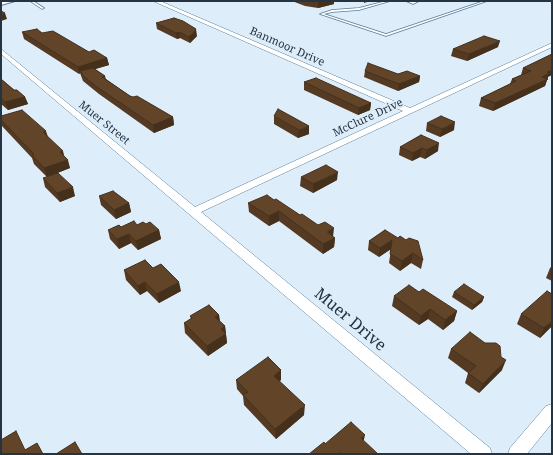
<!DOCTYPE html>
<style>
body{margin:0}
#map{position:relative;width:553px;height:455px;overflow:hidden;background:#deedfa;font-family:"Noto Serif",serif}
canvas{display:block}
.frame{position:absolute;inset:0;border:2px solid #253440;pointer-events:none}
</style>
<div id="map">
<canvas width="553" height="455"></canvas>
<div class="frame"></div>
</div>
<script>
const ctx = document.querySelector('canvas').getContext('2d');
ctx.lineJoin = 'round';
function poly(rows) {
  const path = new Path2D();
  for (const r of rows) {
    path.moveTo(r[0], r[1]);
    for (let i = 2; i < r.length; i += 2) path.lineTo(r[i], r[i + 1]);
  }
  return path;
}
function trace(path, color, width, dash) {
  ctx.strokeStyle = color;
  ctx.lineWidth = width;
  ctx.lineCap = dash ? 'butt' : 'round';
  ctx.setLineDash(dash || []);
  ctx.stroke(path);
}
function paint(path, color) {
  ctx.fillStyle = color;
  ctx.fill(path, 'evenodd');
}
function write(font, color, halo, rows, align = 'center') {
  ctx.font = font + ' "Noto Serif",serif';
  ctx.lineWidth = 4;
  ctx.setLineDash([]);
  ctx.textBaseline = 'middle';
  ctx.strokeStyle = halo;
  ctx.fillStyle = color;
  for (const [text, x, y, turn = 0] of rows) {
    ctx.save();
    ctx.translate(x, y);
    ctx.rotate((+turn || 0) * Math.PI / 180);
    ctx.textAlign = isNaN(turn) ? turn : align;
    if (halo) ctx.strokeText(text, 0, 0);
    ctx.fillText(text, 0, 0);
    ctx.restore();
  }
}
const service = poly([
 [30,1,33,1,44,8,42,9,30,1],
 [386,1,390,1,359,10,332,12,324,14,386,34,484,1,487,1,386,36,320,14,332,10,359,8,386,1],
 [406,1,413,2,419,1,413,4,406,1]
]);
const minor = poly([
 [153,1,160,1,410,108,552,43,552,47,201,212,490,448,492,454,471,454,1,54,1,49,195,207,403,111,153,1],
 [552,404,552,423,527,454,508,454,510,448,546,406,552,404]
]);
const secondary = poly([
 [1,1,15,1,1,5,1,1]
]);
trace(service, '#5a7d99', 1.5);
trace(minor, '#5a7d99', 1);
trace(secondary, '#5a7d99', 2);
paint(service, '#fff');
paint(minor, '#fff');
paint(secondary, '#fff');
paint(poly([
 [292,1,334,1,334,4,318,8,305,6],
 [156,23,197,36,190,43,180,38,177,39,157,29],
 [22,32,42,33,89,52,107,58,109,65,95,69,105,76,106,79,130,96,173,117,174,125,154,133,99,94,83,81,80,73,79,74,24,39],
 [498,47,467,61,451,56,453,49],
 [552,54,548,77,545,86,493,111,479,106,481,98,510,84,512,79,521,75,523,68],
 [365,71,420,76,419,82,398,91,364,77],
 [1,79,14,90,25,97,28,104,8,110,1,104],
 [304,82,371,103,370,110,358,115,304,90],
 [1,116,48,137,64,156,70,168,47,177,34,164,32,158,1,125],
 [274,116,309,134,298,138,274,124],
 [427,123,454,130,440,137,426,131],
 [421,135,438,151,425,159,420,157,412,161,399,155,400,147],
 [301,177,337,180,313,193,300,186],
 [43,178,75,196,60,202,45,187],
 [99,196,129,203,131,212,116,219,101,205],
 [274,200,300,215,335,238,334,247,323,254,279,221,269,226,249,212,248,203],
 [146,224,159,230,161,239,138,250,131,243,119,249,110,239,108,230,121,227,137,225],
 [385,230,423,260,421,269,411,263,400,271,389,263,391,249,379,257,368,250,369,241],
 [552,266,552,281,546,278,550,268],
 [153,268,181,291,159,303,147,291,140,295,126,280,124,270],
 [454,292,484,297,482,302,472,310,452,297],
 [394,296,457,311,454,321,443,330,428,319,419,325,392,306],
 [521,314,552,326,540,338,517,324],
 [219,315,220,321,225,326,227,343,208,356,185,333,184,323,191,319,190,316],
 [451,349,502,370,479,393,465,383,468,373,448,358],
 [281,370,281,380,279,381,304,415,276,439,244,405,243,396,237,389,236,380]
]), '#543a22');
paint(poly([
 [318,1,334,1,334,4,318,8],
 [364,1,370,1,364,3],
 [5,13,7,19,1,21,1,15],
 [196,29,197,36,190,43,189,37],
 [179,32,180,38,177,39,176,33],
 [500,41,498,47,467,61,469,54],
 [107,58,109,65,82,73,80,71,80,73,79,74,78,67],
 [552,70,552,75,548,77,545,86,493,111,495,103,542,77,547,72],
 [420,76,419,82,398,91,399,84],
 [25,97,28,104,8,110,5,102],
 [371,103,370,110,358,115,359,108],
 [173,117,174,125,154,133,153,125],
 [455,122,454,130,440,137,442,129],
 [309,126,309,134,298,138,299,130],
 [46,131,49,140,43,132],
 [439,143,438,151,425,159,427,150],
 [422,148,420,157,412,161,413,153],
 [63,151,65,159,60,152],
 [68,160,70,168,47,177,44,168],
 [338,172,337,180,313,193,313,184],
 [73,187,75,196,60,202,57,193],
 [129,203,131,212,116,219,114,210],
 [279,211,279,221,269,226,269,216],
 [334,228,333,237,327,232],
 [159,230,161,239,138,250,136,241],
 [129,234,131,243,119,249,117,239],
 [335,238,334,247,323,254,323,244],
 [392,240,391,249,379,257,380,248],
 [413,253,411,263,400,271,402,261],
 [145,282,147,291,140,295,138,286],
 [179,282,181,291,159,303,157,294],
 [484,297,482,302,472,310,474,305],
 [430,309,428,319,419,325,421,316],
 [457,311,454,321,443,330,445,320],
 [219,315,220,325,215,317],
 [552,321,552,326,540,338,544,328],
 [225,326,227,343,208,356,207,346,221,329],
 [506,360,502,370,479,393,483,384],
 [281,370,281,380,274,386,274,376],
 [305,405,304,415,276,439,275,429],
 [365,435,363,444,361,438]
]), '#45301c');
const building = poly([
 [1,11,5,13,1,15,1,11],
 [174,18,183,21,196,29,189,37,179,32,176,33,156,23,174,18],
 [37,29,42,33,53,31,89,52,94,50,107,58,78,67,22,32,37,29],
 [484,36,500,41,469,54,453,49,484,36],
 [552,54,552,70,547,72,550,73,542,77,548,79,495,103,481,98,516,81,512,79,531,71,523,68,552,54],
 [368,63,398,74,407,71,420,76,399,84,365,71,368,63],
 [93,68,105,76,102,77,130,96,133,97,137,96,173,117,153,125,97,87,81,74,83,74,80,71,93,68],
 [316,78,371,103,359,108,304,82,316,78],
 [1,79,14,90,17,90,25,97,5,102,1,98,1,79],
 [278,109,309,126,299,130,274,116,278,109],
 [22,110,46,131,43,132,63,151,60,152,68,160,44,168,32,155,34,154,1,120,1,116,22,110],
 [441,116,455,122,442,129,427,123,441,116],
 [421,135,439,143,427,150,422,148,413,153,400,147,421,135],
 [326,165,338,172,313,184,301,177,326,165],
 [58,173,73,187,57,193,43,178,58,173],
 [113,191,129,203,114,210,99,196,113,191],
 [267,195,274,200,276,199,300,215,302,214,318,225,325,222,334,228,327,232,335,238,323,244,279,211,269,216,248,203,267,195],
 [134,221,137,225,143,222,146,224,150,222,159,230,136,241,129,234,117,239,108,230,119,225,121,227,134,221],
 [385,230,398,238,400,236,406,240,409,238,418,241,423,260,413,253,402,261,390,254,392,240,380,248,369,241,385,230],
 [145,260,153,268,161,264,179,282,157,294,145,282,138,286,124,270,145,260],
 [464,284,484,297,474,305,454,292,464,284],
 [409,285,419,292,423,289,457,311,445,320,430,309,421,316,394,296,409,285],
 [547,291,552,294,552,321,544,328,521,314,547,291],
 [209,305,219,315,215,317,225,326,221,329,226,334,207,346,184,323,192,318,190,316,209,305],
 [470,332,485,343,496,343,500,346,501,357,506,360,483,384,468,373,476,366,451,349,470,332],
 [268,357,281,370,274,376,305,405,275,429,243,395,248,392,236,380,268,357],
 [351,422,365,435,361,438,378,454,342,454,340,452,337,454,309,454,324,442,325,444,351,422],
 [16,431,25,450,37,443,43,454,1,454,1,440,16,431],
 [75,442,82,454,56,454,75,442]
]);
paint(building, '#624428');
trace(building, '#45301c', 1);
write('11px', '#253440', '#deedfa', [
 ["Banmoor Drive",287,47,24],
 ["McClure Drive",368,118,-25],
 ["Muer Street",104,123,39]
]);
write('16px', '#253440', '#deedfa', [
 ["Muer Drive",350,320,40]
]);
</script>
